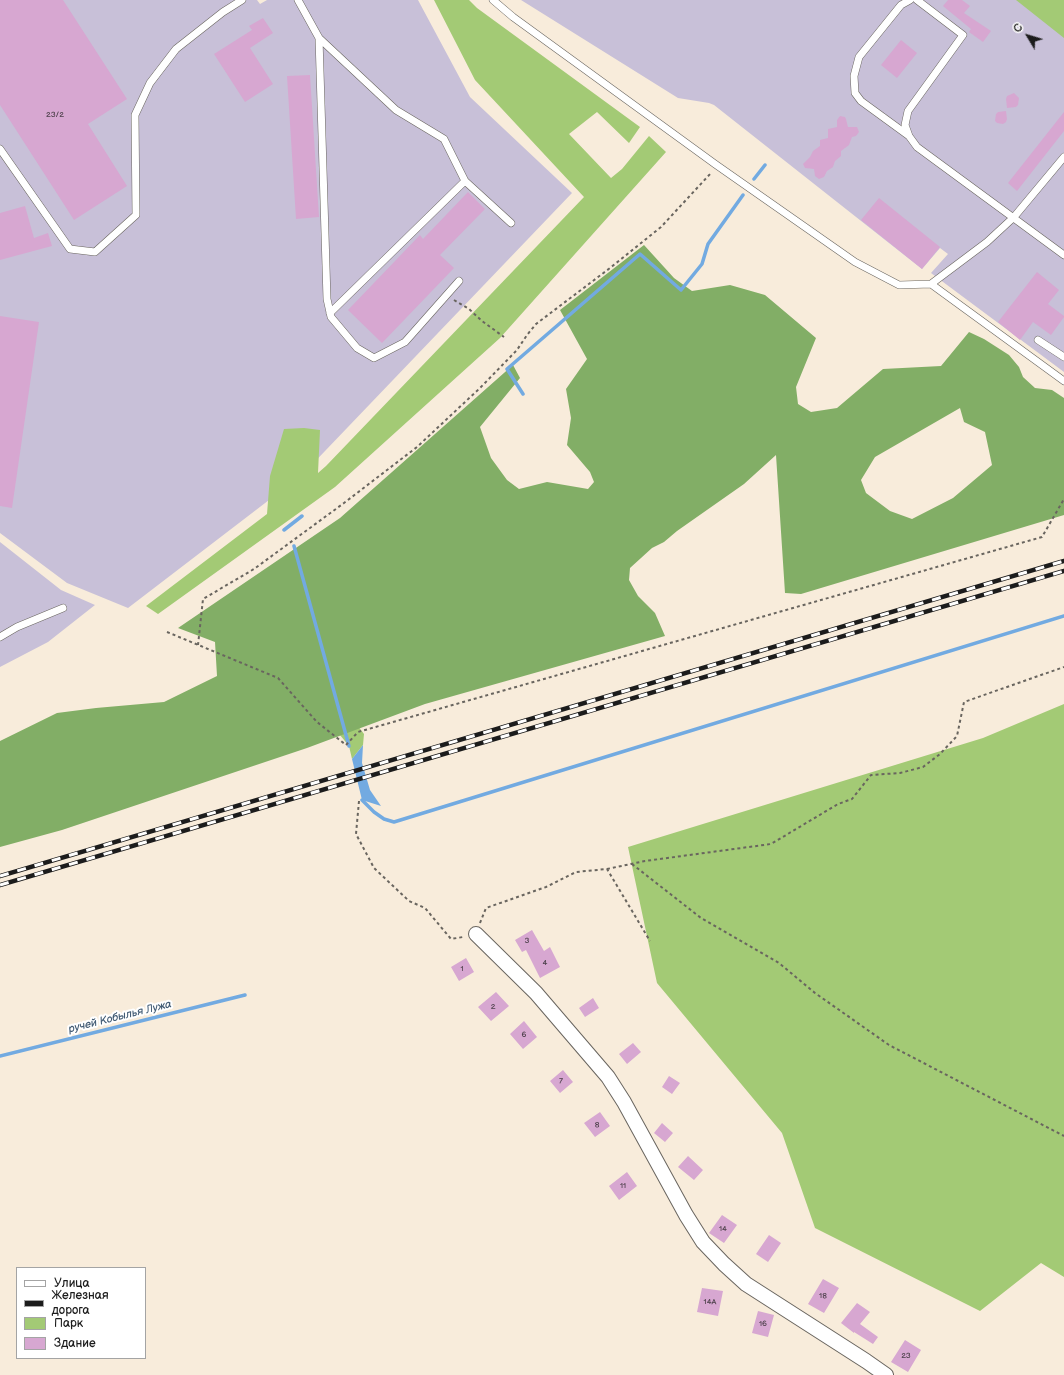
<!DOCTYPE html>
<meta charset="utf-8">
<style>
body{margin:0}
#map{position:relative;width:1064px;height:1375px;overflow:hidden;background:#f8ecdb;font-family:"Balsamiq Sans",sans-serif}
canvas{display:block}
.legend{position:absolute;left:16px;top:1267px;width:130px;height:92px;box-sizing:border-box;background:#fff;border:1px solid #a4a4a4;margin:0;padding:5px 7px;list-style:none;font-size:12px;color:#1c1c1c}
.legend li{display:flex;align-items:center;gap:8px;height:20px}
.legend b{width:20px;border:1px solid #a4a4a4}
.north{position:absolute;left:1008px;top:16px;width:40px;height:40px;-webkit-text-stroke:3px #fff;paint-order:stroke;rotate:308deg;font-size:11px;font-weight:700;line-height:16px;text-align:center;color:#1c1c1c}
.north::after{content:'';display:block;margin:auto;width:14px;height:18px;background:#1c1c1c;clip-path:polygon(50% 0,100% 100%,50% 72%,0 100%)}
</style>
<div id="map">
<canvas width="1064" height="1375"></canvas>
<ul class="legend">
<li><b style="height:5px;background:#fff"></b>Улица</li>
<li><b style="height:5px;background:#1c1c1c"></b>Железная дорога</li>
<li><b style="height:11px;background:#a3ca75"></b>Парк</li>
<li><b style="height:11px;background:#d7a7d1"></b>Здание</li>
</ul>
<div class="north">С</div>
</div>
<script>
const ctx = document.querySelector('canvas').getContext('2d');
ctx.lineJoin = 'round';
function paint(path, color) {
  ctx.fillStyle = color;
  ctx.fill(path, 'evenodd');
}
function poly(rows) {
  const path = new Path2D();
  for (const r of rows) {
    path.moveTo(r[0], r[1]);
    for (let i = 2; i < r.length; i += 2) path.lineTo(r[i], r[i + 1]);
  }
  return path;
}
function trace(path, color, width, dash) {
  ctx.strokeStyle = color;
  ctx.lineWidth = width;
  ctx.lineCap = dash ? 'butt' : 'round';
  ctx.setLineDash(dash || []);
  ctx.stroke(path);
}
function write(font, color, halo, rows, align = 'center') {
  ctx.font = font + ' "Balsamiq Sans",sans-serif';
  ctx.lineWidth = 4;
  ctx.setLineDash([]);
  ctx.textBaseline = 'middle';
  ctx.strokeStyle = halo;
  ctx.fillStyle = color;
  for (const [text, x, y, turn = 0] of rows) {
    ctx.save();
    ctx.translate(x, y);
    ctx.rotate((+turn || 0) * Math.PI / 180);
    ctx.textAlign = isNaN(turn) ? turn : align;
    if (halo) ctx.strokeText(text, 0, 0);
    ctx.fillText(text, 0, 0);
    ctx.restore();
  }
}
paint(poly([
 [0,0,257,0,260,4,267,0,418,0,470,97,572,193,303,474,128,608,67,583,0,533],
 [521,0,1064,0,1064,372,931,273,948,254,940,248,922,269,714,105,709,103,678,98],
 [0,542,61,590,95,605,48,642,0,667]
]), '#c8c0d8');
paint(poly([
 [434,0,469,0,477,8,640,127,629,143,597,112,569,134,611,178,622,169,649,136,666,152,500,338,335,487,158,614,146,606,267,514,270,476,284,429,304,428,320,430,318,473,326,466,584,197,475,80],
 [1016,0,1064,0,1064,38],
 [1064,704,1064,1277,1041,1263,980,1311,815,1228,782,1133,657,983,628,847,983,738],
 [352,718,364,734,363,745,352,759,349,746,335,729]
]), '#a3ca75');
paint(poly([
 [644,245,674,278,692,291,730,285,765,295,816,338,796,387,798,404,811,412,837,408,883,369,941,366,969,332,984,339,1009,355,1019,367,1023,377,1035,388,1052,390,1064,398,1064,515,801,594,785,593,776,455,744,484,677,531,664,542,652,548,630,568,629,580,638,596,655,613,665,636,425,704,307,748,62,830,0,847,0,741,57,713,96,708,164,702,217,676,215,642,178,628,340,518,513,365,520,378,480,427,491,458,507,480,519,489,547,482,588,489,594,482,590,472,567,445,571,418,566,389,587,359,560,310],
 [960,408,964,422,985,432,992,465,953,498,912,519,890,511,866,493,861,480,875,457]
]), '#82ae66');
paint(poly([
 [363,745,362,763,370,790,381,806,362,800,352,759]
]), '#72aae1');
trace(poly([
 [754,179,765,165],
 [523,394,507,369,640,254,681,290,702,264,708,244,743,195],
 [284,530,302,516],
 [294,546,349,746],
 [362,800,374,812,384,819,394,822,1064,616],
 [0,1056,245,995]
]), '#72aae1', 3.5);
paint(poly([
 [0,0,63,0,127,99,88,124,127,186,74,220,0,105],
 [948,0,962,0,970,6,964,13,991,31,983,42,969,32,971,29,943,6],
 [263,18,273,33,250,48,273,84,245,102,214,54,252,30,249,26],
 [901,40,917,53,897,78,881,65],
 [310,75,319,217,296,219,287,76],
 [1014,93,1019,98,1018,105,1016,107,1007,108,1006,99,1007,96],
 [1006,111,1007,119,1006,122,1003,124,997,123,995,121,996,114,998,112],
 [1064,112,1064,131,1017,191,1008,183],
 [840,116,845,117,846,119,848,127,857,127,859,132,856,136,852,137,849,145,841,151,841,156,835,161,833,167,827,171,824,177,819,179,815,176,814,169,805,168,803,164,810,157,813,151,820,146,820,140,828,138,828,129,837,127,837,120],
 [468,192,485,209,440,255,454,268,382,343,348,310,420,235,423,239],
 [879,198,940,247,922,269,861,220],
 [25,206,34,238,48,233,52,246,0,260,0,213],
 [1037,272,1059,290,1048,304,1064,316,1064,317,1051,335,1033,322,1020,340,998,322],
 [0,316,39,322,12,508,0,506],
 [532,930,544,951,550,947,560,967,540,978,526,950,522,952,515,940],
 [466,958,474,972,459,981,451,967],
 [496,992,509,1006,491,1021,478,1007],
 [593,998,599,1008,585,1017,579,1008],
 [524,1021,537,1037,523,1049,510,1034],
 [633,1043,641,1052,627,1064,619,1054],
 [563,1070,573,1082,560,1093,550,1081],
 [669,1076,680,1083,672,1094,662,1087],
 [600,1112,610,1126,595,1137,584,1123],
 [662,1123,673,1133,665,1142,654,1133],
 [688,1156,703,1170,694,1180,678,1167],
 [627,1172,637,1186,619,1200,609,1186],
 [722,1215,737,1225,724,1243,709,1233],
 [769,1235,781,1243,768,1262,756,1254],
 [823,1279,839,1288,824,1313,808,1304],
 [702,1288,723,1291,718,1316,697,1312],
 [857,1303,870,1312,860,1324,878,1337,873,1344,854,1332,854,1333,841,1323],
 [758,1311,774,1315,768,1337,752,1333],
 [905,1340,921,1350,908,1372,891,1362]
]), '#d7a7d1');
const lane = poly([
 [298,0,319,38,396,110,444,139,465,181,511,223],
 [493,0,513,17,715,164,855,262,899,285,931,284,987,242,1014,217,1064,157],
 [917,0,963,35,908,111,905,125,909,136,917,147,1064,255],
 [319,38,327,299,331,317,357,348,374,358,405,342,459,281],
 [909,136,861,101,855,93,854,76,859,57,901,5,910,0],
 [0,149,70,249,95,252,136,215,135,115,150,83,176,49,223,12,242,0],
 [931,284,1064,381],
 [330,313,465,181],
 [1038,340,1064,357],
 [0,637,17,627,63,608]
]);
const street = poly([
 [476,934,536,993,608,1077,624,1102,686,1215,703,1242,724,1264,746,1284,866,1361,886,1375]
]);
trace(lane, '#69655f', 8);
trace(street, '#69655f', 16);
trace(poly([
 [454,300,469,309,482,321,504,337],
 [167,632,278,678,317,722,346,745,358,732,1042,537,1064,499],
 [198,645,203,599,254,569,344,503,417,447,480,388,517,350,527,335,536,324,610,268,661,227,711,173],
 [359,801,356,834,374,868,409,901,425,908,451,939,463,937],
 [632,864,701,918,779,963,815,993,889,1045,1064,1136],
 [607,869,645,861,771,844,838,804,852,799,871,775,900,773,923,767,940,754,957,736,964,702,1064,667],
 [480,923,486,908,546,887,576,872,607,869,650,941]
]), '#69655f', 2, [3, 3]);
trace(lane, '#fff', 7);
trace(street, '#fff', 14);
const rail = poly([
 [0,876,1064,561],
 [0,885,1064,571]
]);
trace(rail, '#1c1c1c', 4.5);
trace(rail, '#fff', 3, [9]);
write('8px', '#4b3f49', null, [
 ["23/2",55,115],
 ["3",527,941],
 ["4",545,963],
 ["1",462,969],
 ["2",493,1007],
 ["6",524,1035],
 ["7",561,1081],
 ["8",597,1125],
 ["11",623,1186],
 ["14",723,1229],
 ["18",823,1296],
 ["14А",710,1302],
 ["16",763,1324],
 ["23",906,1356]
]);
write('italic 11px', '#435c75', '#fff', [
 ["ручей Кобылья Лужа",120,1017,-14]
]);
</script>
